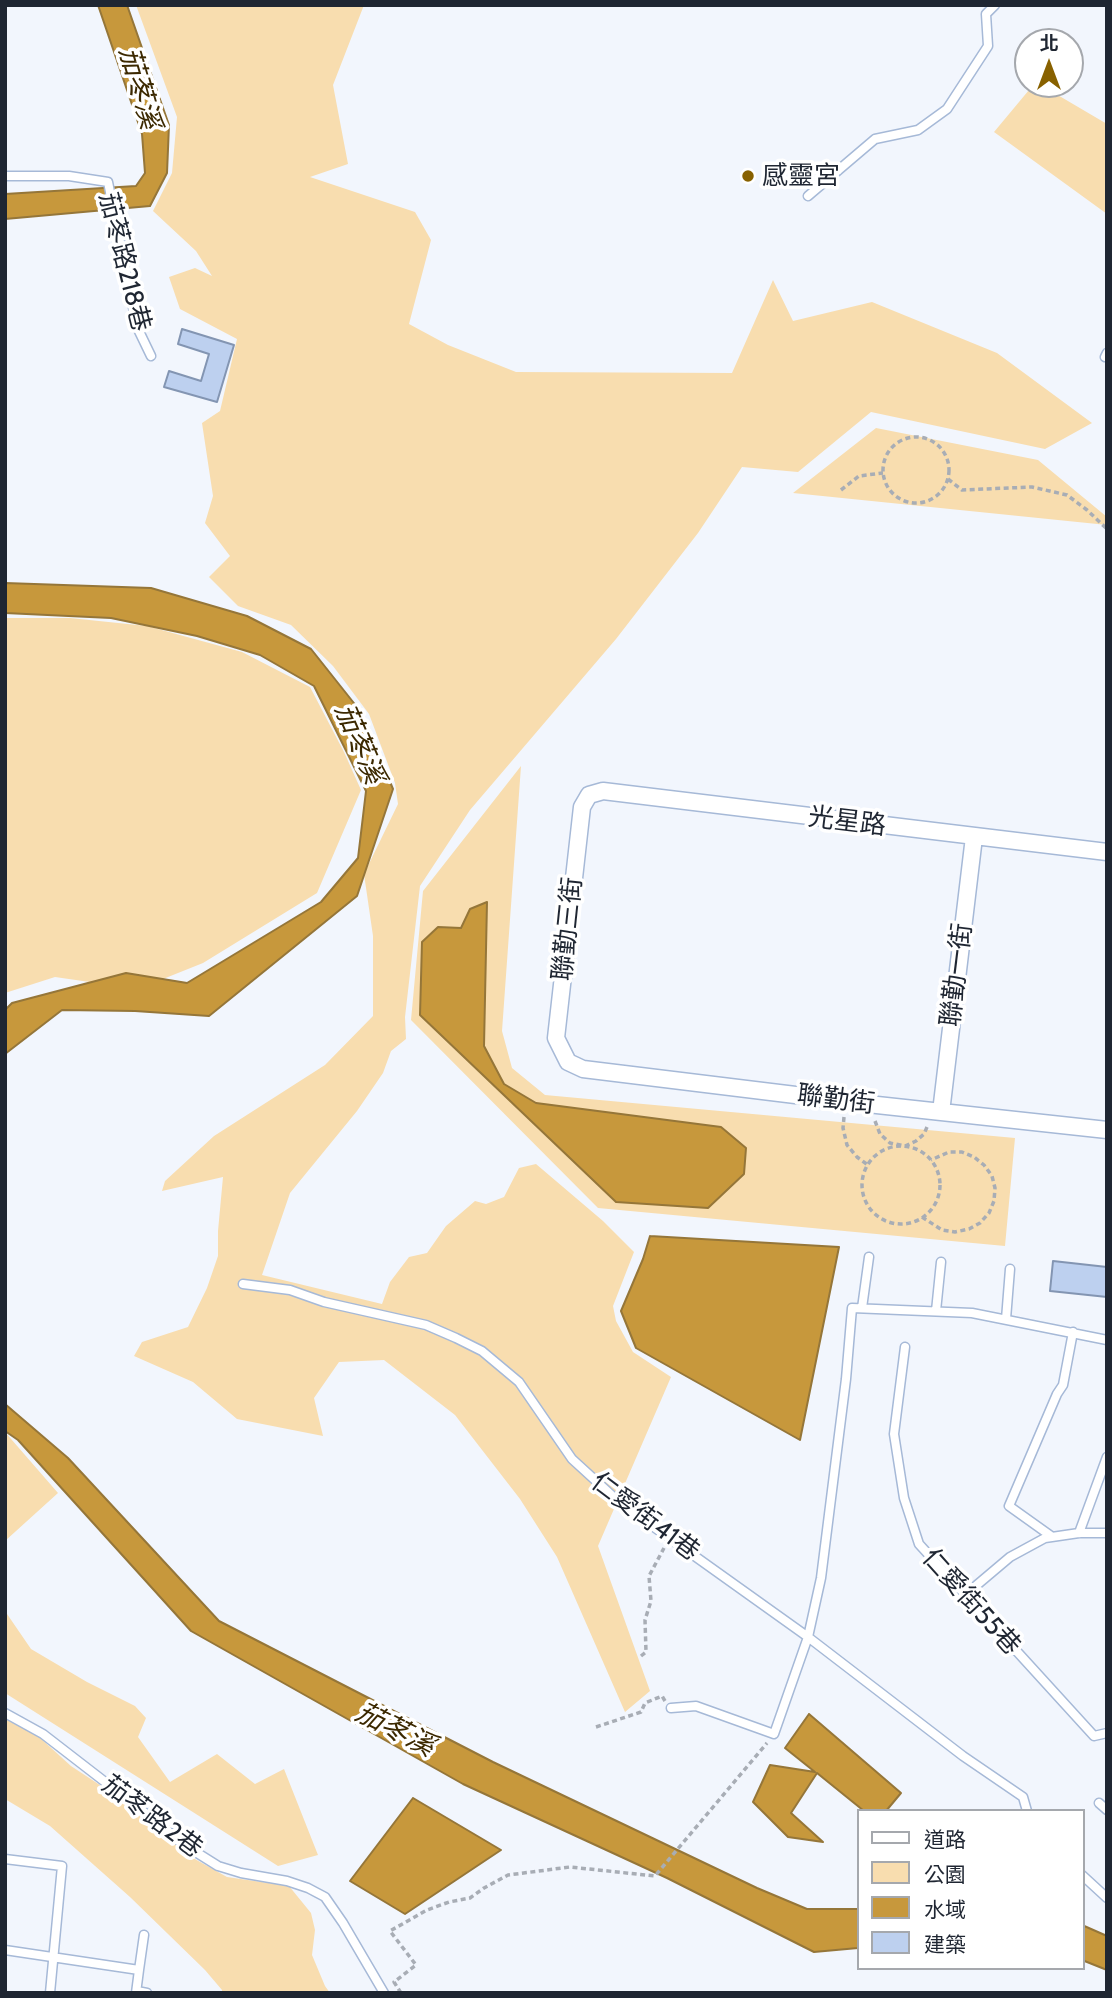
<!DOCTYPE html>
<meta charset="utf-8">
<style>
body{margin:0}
#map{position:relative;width:1112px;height:1998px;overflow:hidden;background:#f2f6fd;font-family:Cabin,"Noto Sans TC",sans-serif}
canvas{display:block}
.frame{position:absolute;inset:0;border:7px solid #1f2632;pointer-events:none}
.legend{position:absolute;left:857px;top:1809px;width:228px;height:161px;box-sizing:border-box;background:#fff;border:2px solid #a5a8ad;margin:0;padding:9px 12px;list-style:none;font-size:21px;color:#1f2632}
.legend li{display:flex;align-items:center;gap:14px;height:35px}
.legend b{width:35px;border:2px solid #a5a8ad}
.north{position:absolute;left:1014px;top:28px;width:70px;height:70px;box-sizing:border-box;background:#fff;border:2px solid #a5a8ad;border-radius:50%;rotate:0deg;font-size:19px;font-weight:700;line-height:28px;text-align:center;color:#1f2632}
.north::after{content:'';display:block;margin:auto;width:24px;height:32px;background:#886100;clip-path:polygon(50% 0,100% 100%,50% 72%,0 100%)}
</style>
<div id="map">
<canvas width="1112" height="1998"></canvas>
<div class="frame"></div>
<ul class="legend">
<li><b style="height:9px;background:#fff"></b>道路</li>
<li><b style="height:19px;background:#f8ddaf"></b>公園</li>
<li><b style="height:19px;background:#c7983c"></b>水域</li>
<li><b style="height:19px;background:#bdd0ef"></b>建築</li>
</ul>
<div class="north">北</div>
</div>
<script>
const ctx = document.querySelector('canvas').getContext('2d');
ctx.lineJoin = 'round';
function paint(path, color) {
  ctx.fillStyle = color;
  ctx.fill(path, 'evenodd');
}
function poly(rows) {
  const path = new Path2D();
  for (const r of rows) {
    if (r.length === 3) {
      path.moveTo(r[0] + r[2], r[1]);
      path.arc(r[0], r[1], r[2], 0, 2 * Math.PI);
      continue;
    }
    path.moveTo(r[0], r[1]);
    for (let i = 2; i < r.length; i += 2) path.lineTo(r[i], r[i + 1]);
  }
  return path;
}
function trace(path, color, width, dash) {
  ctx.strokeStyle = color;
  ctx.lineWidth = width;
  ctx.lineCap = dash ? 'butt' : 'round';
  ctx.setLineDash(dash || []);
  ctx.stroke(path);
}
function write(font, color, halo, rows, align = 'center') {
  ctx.font = font + ' Cabin,"Noto Sans TC",sans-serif';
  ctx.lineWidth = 7;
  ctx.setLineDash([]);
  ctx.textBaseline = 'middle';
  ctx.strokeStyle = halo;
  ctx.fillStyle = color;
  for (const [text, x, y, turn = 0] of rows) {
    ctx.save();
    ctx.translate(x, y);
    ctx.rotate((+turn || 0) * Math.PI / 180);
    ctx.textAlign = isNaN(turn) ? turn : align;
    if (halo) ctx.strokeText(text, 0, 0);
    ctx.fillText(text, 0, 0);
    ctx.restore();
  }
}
paint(poly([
 [136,5,364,5,333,85,348,164,310,177,415,212,431,240,409,324,448,345,516,372,732,373,773,280,793,321,872,302,997,353,1092,423,1045,449,871,412,798,472,742,467,698,533,616,639,470,810,420,886,405,1017,406,1039,391,1051,383,1073,357,1111,290,1193,262,1275,382,1304,390,1282,409,1257,427,1253,446,1226,475,1201,486,1204,504,1197,519,1168,536,1164,603,1221,634,1252,613,1306,616,1321,633,1352,671,1377,598,1546,650,1691,625,1712,557,1557,520,1499,455,1415,384,1360,339,1362,314,1398,323,1436,237,1419,193,1382,134,1356,142,1342,188,1327,207,1288,218,1256,218,1231,223,1177,162,1191,165,1181,214,1136,325,1065,373,1016,373,936,364,874,398,804,395,783,369,714,333,666,291,625,238,606,209,577,230,556,205,523,213,496,202,423,220,411,237,339,180,309,169,277,195,268,212,276,196,251,153,211,172,173,177,117],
 [1034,84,1039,84,1107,124,1107,214,994,132],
 [876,428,1038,460,1107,517,1107,525,793,493],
 [5,618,70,618,147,626,242,652,310,687,344,752,361,790,317,893,203,963,138,989,55,977,5,993],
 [521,766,502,1031,512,1068,545,1095,1015,1138,1005,1246,598,1208,411,1020,423,891],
 [5,1432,58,1493,5,1541],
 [5,1611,31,1649,87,1682,135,1706,146,1718,138,1737,170,1782,217,1754,255,1784,284,1769,318,1855,278,1866,5,1693],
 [5,1719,38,1736,71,1766,112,1793,193,1858,227,1877,289,1886,311,1913,315,1930,312,1955,325,1986,330,1993,222,1993,222,1990,205,1970,130,1897,50,1826,5,1799]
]), '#f8ddaf');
const water = poly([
 [98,5,127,5,169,125,167,173,150,206,5,219,5,194,136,186,145,173,142,134,98,5],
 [5,583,151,588,247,616,311,649,361,712,393,789,357,896,209,1016,135,1011,62,1010,5,1054,5,1010,12,1003,126,973,187,983,321,902,358,858,366,791,314,686,260,655,197,636,111,618,5,613,5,583],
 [487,902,484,1046,504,1084,536,1103,721,1127,746,1148,744,1174,708,1208,616,1202,420,1015,422,942,438,927,461,928,470,909,487,902],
 [650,1236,839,1247,800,1440,636,1348,621,1311,643,1259,650,1236],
 [5,1404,68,1458,219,1621,493,1762,757,1888,807,1909,858,1909,858,1948,814,1952,667,1878,463,1784,191,1631,18,1440,5,1431,5,1404],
 [809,1714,901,1793,886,1811,864,1811,817,1773,791,1813,823,1842,788,1837,753,1802,770,1765,815,1772,785,1748,809,1714],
 [413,1798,501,1850,405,1914,350,1881,413,1798],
 [1082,1925,1107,1936,1107,1970,1082,1960,1082,1925]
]);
paint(water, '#c7983c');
trace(water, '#957639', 2);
const building = poly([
 [182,329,234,345,217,402,164,387,169,371,201,381,209,354,178,344,182,329],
 [1053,1261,1107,1267,1107,1297,1050,1291,1053,1261]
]);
paint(building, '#bdd0ef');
trace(building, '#8395b2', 2);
const service = poly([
 [5,176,69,176,108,182,137,327,151,356],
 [808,196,875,139,918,130,947,109,988,46,986,14,995,5],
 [1105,357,1107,353],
 [243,1284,290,1290,324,1302,426,1325,456,1338,482,1351,519,1382,572,1459,619,1502,808,1637,963,1756,1023,1797,1027,1811],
 [862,1308,869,1257],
 [936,1311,941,1262],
 [1006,1319,1010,1269],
 [905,1347,894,1434,904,1498,919,1544,1094,1736,1107,1733],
 [1079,1533,1107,1457],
 [1051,1536,1009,1506,1057,1394,1063,1385,1073,1332],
 [965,1595,1010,1557,1045,1538,1079,1533,1107,1533],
 [671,1708,696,1706,774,1734,808,1637,821,1578,846,1379,852,1308,972,1313,1107,1340],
 [5,1713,43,1734,162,1826,183,1844,218,1866,241,1873,287,1881,308,1888,325,1897,343,1923,384,1993],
 [1099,1803,1107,1810],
 [5,1859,62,1866,50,1993],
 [1082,1875,1107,1898],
 [5,1950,139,1970,136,1993],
 [139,1970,144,1935],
 [137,1991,147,1993]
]);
const minor = poly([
 [1107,852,603,791,589,795,582,807,556,1038,568,1062,583,1069,877,1105,1107,1130],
 [941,1112,974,837]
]);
trace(service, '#a6b9d7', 11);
trace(minor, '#a6b9d7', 19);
trace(poly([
 [916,470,33],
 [948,479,962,490,1032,487,1067,495,1087,510,1107,529],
 [841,490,859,476,883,473],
 [844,1117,843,1128,847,1145,857,1157,868,1165],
 [875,1121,880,1134,890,1143,905,1146,916,1141,924,1134,927,1127],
 [901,1185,39],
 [922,1217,942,1230,955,1232,969,1229,980,1223,989,1213,994,1201,995,1188,992,1176,984,1165,974,1157,962,1152,949,1152,931,1160],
 [641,1656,646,1652,645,1620,651,1601,649,1576,664,1548],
 [596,1727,641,1712,645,1703,662,1696,665,1701],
 [401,1993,394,1982,416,1965,390,1931,427,1910,449,1902,470,1898,484,1888,508,1875,570,1867,655,1876,767,1743]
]), '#a8adb5', 3.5, [5, 3.5]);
trace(service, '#fff', 8);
trace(minor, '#fff', 16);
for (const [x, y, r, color] of [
 [748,176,7,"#886100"]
]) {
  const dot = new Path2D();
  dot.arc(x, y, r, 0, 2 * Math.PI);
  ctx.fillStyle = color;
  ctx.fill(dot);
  trace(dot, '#fff', 2.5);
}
write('26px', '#1f2632', '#fff', [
 ["感靈宮",762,176]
], 'left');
write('26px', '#1f2632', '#fff', [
 ["茄苳路218巷",124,262,76],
 ["光星路",847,822,7],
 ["聯勤三街",568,929,-84],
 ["聯勤一街",957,975,-83],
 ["聯勤街",836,1100,7],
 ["仁愛街41巷",645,1517,37],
 ["仁愛街55巷",971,1602,48],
 ["茄苳路2巷",152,1817,37]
]);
write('italic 28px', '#3c2901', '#fff', [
 ["茄苳溪",139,88,74],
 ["茄苳溪",359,744,67],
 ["茄苳溪",395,1730,27]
]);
</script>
